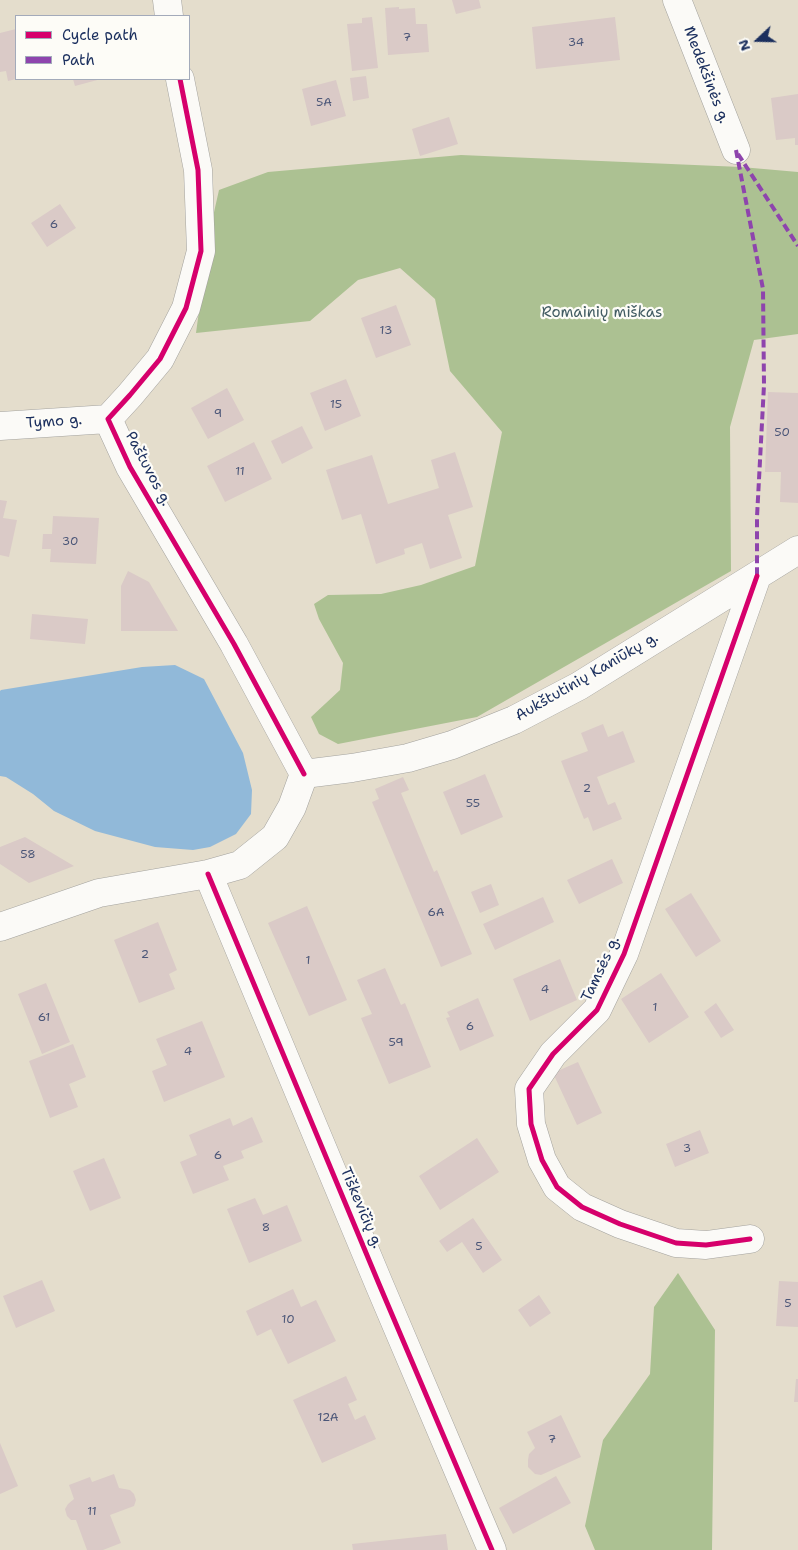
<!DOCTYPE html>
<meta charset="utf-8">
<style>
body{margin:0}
#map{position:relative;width:798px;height:1550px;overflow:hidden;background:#e4ddcc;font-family:"Shantell Sans",sans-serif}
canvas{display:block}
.legend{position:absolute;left:15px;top:15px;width:175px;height:65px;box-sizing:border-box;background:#fdfcf7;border:1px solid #a3aaba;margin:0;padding:6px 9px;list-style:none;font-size:15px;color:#1b2f5e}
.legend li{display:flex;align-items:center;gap:10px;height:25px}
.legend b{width:25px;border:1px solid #a3aaba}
.north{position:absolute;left:733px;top:15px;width:50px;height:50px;-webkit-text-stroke:4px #fdfcf7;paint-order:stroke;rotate:249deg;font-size:14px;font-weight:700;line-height:20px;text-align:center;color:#1b2f5e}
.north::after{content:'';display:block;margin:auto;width:18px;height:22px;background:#1b2f5e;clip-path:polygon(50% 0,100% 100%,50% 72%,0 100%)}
</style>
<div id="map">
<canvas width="798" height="1550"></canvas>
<ul class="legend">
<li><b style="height:6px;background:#d6006c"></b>Cycle path</li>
<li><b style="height:6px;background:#8e44ad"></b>Path</li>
</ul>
<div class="north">N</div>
</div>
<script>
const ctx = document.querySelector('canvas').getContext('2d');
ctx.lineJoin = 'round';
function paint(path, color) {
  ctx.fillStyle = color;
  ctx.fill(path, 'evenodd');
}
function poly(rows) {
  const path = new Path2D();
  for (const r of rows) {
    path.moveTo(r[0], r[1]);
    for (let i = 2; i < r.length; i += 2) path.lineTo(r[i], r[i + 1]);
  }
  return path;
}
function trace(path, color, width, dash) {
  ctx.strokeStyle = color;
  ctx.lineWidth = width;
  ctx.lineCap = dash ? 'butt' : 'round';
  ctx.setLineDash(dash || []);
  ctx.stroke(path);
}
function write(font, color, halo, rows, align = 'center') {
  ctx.font = font + ' "Shantell Sans",sans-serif';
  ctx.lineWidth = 4.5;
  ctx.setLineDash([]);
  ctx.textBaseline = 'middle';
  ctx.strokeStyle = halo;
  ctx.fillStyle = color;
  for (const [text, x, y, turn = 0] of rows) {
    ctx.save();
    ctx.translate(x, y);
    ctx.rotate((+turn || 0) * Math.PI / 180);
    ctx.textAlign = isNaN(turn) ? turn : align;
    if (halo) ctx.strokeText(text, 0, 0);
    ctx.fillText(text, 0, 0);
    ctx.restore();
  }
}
paint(poly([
 [461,155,741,167,798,172,798,334,754,340,730,427,731,571,477,717,338,744,319,734,311,717,340,690,343,663,319,619,314,604,328,595,381,594,421,585,475,566,502,432,450,371,435,299,400,268,358,280,310,321,196,333,210,230,219,190,268,172],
 [678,1273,715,1330,712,1550,595,1550,585,1526,603,1440,650,1374,654,1307]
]), '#acc192');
paint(poly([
 [175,665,204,679,243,753,252,790,251,814,236,834,210,847,193,850,155,847,95,831,54,811,33,794,6,777,0,776,0,691,1,690,142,667]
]), '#91b9d9');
paint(poly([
 [452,0,479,0,481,8,456,14],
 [399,7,399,9,415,8,416,24,427,24,429,52,388,55,385,8],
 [372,17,378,68,352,71,347,24,362,23,362,18],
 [615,17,620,60,536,69,532,27],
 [16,29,16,79,8,81,6,71,0,72,0,33],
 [366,76,369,98,353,101,350,78],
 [73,79,101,79,75,86],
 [336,80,346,116,311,126,302,89],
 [798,94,798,145,795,145,795,138,776,140,771,98],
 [449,117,458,144,420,156,412,129],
 [60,204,76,228,47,247,31,223],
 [396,305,411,345,376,358,361,318],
 [346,379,361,416,325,431,310,393],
 [227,388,244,420,208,439,191,408],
 [768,392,798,393,798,503,780,502,781,472,765,472],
 [302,426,313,448,282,464,271,441],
 [254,442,272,479,225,502,207,466],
 [455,452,473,507,448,515,462,558,430,569,422,543,404,549,405,554,376,564,361,514,342,520,326,470,372,455,388,504,439,488,431,460],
 [0,500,7,501,3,518,17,520,9,557,0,555],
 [53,516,99,518,96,564,50,562,51,549,42,549,43,534,52,534],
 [128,571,149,582,178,631,121,631,121,586],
 [32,614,88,619,85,644,30,639],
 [603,724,608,737,623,731,635,762,597,777,608,805,615,802,622,819,593,831,588,817,584,819,561,761,588,751,581,733],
 [485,774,503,817,461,835,443,792],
 [403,777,409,790,401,793,434,872,437,870,472,954,441,967,372,802,379,799,375,789],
 [25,837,74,866,29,883,0,864,0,847],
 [612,859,623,883,579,904,567,880],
 [491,884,499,905,480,913,471,892],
 [691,893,721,941,696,957,665,909],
 [543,897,554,922,495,950,483,924],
 [307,906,347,1000,309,1016,268,923],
 [158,922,177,970,169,974,175,989,139,1003,114,940],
 [560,959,577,1000,530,1021,513,979],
 [385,968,401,1005,405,1003,431,1067,389,1084,361,1018,372,1014,357,980],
 [661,973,689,1017,649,1043,621,999],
 [46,983,70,1042,42,1054,18,994],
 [478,998,494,1036,460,1051,446,1018,450,1017,447,1012],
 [716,1003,734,1030,721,1038,704,1012],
 [202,1021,225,1077,164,1102,152,1071,167,1065,156,1039],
 [73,1044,86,1077,69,1084,78,1107,50,1118,29,1061],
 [578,1062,602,1113,577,1125,553,1073],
 [252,1117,263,1142,241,1151,244,1158,223,1166,229,1180,193,1194,180,1162,197,1155,189,1135,230,1118,233,1126],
 [700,1130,709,1153,675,1167,666,1144],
 [477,1138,499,1172,440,1210,419,1176],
 [104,1158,121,1198,90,1211,73,1171],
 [255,1198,263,1215,287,1205,302,1241,249,1263,227,1209],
 [473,1218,502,1260,483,1273,462,1242,447,1252,439,1241],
 [42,1280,55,1311,16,1328,3,1296],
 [779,1281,798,1282,798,1327,776,1326],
 [293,1289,301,1307,316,1300,336,1341,288,1364,271,1329,257,1336,246,1311],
 [539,1295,551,1313,530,1327,518,1310],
 [346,1376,357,1400,348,1404,355,1420,365,1415,376,1439,322,1463,293,1400],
 [796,1379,798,1379,798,1402,794,1402],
 [561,1415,581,1457,541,1475,535,1474,528,1467,528,1460,529,1454,535,1448,527,1432],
 [0,1443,18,1486,0,1494],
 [114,1474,119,1488,130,1490,134,1494,136,1500,134,1506,110,1515,121,1543,103,1550,87,1550,76,1520,71,1520,67,1516,65,1509,68,1504,74,1499,69,1485,90,1477,92,1482],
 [556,1476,571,1503,513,1534,499,1508],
 [446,1534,448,1550,353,1550,352,1544]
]), '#dacac7');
const minor = poly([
 [167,0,169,16],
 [677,0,736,150],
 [180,79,198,170,201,251,186,308,160,359,130,395,108,419,130,467,234,644,304,774],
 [0,426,108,419],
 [304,774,352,768,408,758,452,745,514,720,579,686,798,550],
 [208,874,379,1284,492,1550],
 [0,927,99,893,208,874,240,865,275,837,292,807,304,774],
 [750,1239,706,1245,676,1243,620,1224,582,1207,557,1187,542,1160,531,1124,529,1089,553,1054,597,1010,624,954,757,576]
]);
trace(minor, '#a3a29e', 29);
trace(minor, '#fbfaf7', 28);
trace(poly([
 [736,150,763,289,764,385,757,517,757,576],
 [738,154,798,246]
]), '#8e44ad', 4, [8, 4]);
trace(poly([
 [180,79,198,170,201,251,186,308,160,359,130,395,108,419,130,467,234,644,304,774],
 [208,874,379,1284,492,1550],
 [750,1239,706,1245,676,1243,620,1224,582,1207,557,1187,542,1160,531,1124,529,1089,553,1054,597,1010,624,954,757,576]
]), '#d6006c', 5);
write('12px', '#4b5678', null, [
 ["7",407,38],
 ["34",576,43],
 ["5A",324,103],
 ["6",54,225],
 ["13",386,331],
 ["15",336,405],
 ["9",218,414],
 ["50",782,433],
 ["11",240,472],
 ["30",70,542],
 ["2",587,789],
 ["55",473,804],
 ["58",28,855],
 ["6A",436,913],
 ["2",145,955],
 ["1",308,961],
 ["4",545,990],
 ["1",655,1008],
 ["61",44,1018],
 ["6",470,1027],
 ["59",396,1043],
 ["4",188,1052],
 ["3",687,1149],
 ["6",218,1156],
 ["8",266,1228],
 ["5",479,1247],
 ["5",788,1304],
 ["10",288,1320],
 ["12A",328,1418],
 ["7",552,1440],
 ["11",92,1512]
]);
write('15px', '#1b2f5e', '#fdfcf7', [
 ["Medekšinės g.",706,75,69],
 ["Tymo g.",54,422,-4],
 ["Paštuvos g.",148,469,62],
 ["Aukštutinių Kaniūkų g.",587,677,-30],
 ["Tamsės g.",601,969,-65],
 ["Tiškevičių g.",361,1208,67]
]);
write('15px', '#425c63', '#fdfcf7', [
 ["Romainių miškas",602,313]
]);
</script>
